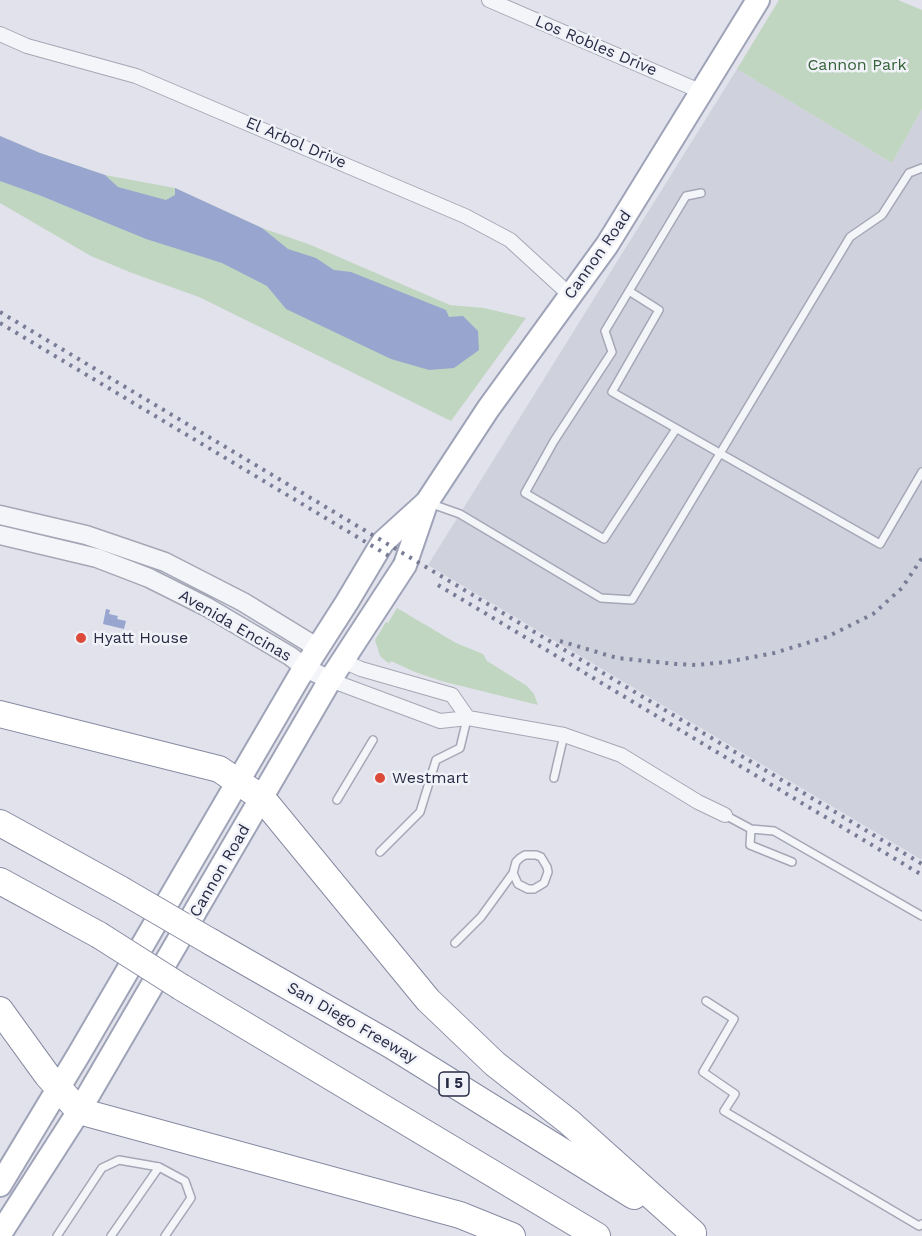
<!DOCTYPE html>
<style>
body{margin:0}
canvas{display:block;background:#e1e2eb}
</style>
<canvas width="922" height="1236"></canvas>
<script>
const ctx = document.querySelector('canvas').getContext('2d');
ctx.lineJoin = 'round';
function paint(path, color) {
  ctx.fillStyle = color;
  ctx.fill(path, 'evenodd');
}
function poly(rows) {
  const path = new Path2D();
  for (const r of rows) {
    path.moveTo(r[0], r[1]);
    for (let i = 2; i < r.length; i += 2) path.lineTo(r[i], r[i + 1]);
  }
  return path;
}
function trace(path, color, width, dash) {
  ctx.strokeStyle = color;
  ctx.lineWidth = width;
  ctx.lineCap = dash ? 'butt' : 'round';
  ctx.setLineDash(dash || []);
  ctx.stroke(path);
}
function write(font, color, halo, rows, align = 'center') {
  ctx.font = font + ' "Work Sans",sans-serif';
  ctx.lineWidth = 5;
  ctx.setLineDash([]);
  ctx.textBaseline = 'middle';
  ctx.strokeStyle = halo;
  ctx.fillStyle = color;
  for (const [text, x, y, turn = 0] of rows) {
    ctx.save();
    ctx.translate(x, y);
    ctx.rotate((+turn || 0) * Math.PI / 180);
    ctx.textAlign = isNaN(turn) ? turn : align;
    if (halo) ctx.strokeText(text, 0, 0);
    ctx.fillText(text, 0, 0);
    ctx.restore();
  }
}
paint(poly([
 [737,69,892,163,922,109,922,860,428,565]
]), '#cfd1dd');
paint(poly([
 [779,0,898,0,922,10,922,109,892,163,737,69],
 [0,136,40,153,105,175,175,188,262,228,311,245,450,305,484,308,526,318,451,421,199,297,132,273,91,256,0,203],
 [397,608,456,643,483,654,487,661,527,686,534,694,538,705,441,681,415,672,391,661,390,663,387,662,380,656,375,640,386,622,388,623]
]), '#c1d6c1');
paint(poly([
 [0,136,40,153,105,175,118,187,166,200,175,195,175,188,262,228,288,249,316,258,334,270,351,272,446,310,449,317,463,316,478,331,479,350,454,368,429,370,391,359,286,309,267,286,222,263,146,239,39,195,0,181],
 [106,609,110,610,109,614,118,616,117,619,126,621,124,629,103,624]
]), '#98a5cf');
const service = poly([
 [629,291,659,310,612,392,880,544,922,472],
 [676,429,604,539,525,493,554,441,612,352,605,331,686,196,701,193],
 [429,503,460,514,601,598,632,600,850,237,882,215,909,173,922,168],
 [554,778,564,735],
 [337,800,373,740],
 [725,815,751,829,774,831,922,916],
 [751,829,750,845,792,862],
 [380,852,420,812,436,760,460,748,467,719],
 [455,943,481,917,513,873,516,862,520,858,525,855,536,855,541,857,547,867,548,872,544,883,534,889,528,889,518,884,513,873],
 [706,1001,734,1019,703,1072,735,1094,724,1111,919,1226,922,1224],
 [57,1236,102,1168,119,1160,159,1167,185,1181,191,1198,165,1236],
 [111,1236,159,1167]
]);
const minor = poly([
 [489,0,702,92],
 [0,34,27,46,136,76,465,216,510,240,570,295],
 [343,661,361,669,452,695,468,718],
 [330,680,440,721,468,718,564,735,621,755,698,802,725,815]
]);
const tertiary = poly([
 [0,515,86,535,165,562,243,602,318,648],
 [0,535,97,558,149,578,207,607,290,656,306,668,330,680]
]);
const primary = poly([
 [0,1185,79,1054,299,677,347,602,378,550,383,542,427,502,488,409,607,245,758,0],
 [0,1234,79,1111,330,680,405,565,426,504]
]);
const motorway = poly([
 [0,714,219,769,262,798,428,1000,495,1064,569,1122,693,1233],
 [0,823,120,889],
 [0,881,99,935],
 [211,942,391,1045,634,1196],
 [181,987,597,1236],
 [0,1010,47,1075,79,1111,460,1215,512,1236]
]);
trace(service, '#a5a7b6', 10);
trace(minor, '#a5a7b6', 16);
trace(tertiary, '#a5a7b6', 21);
trace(primary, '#9fa3b8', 26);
trace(motorway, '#878ba3', 28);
trace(service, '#f4f5f9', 7);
trace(minor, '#f4f5f9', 14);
trace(tertiary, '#f4f5f9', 18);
trace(primary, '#fff', 22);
trace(motorway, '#fff', 26);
trace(poly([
 [0,312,922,864],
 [0,323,394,559],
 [438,585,922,875],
 [560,641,617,658,676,664,696,665,727,662,774,653,827,637,873,614,902,588,922,558]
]), '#797c96', 4, [3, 6]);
const motorwayBridge = poly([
 [120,889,211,942],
 [99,935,181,987]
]);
trace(motorwayBridge, '#878ba3', 28, []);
trace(motorwayBridge, '#fff', 26);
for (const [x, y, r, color] of [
 [81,638,6,"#dc4a3a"],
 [380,778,6,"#dc4a3a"]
]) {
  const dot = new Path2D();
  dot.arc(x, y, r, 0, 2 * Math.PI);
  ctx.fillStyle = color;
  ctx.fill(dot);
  trace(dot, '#f1f2f8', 2);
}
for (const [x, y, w] of [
 [454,1084,30]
]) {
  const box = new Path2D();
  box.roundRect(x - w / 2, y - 12, w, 24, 4.5);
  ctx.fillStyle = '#f1f2f8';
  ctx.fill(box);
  trace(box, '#272b45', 1.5);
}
write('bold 15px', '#272b45', null, [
 ["I 5",454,1084]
]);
write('16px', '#272b45', '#f1f2f8', [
 ["Los Robles Drive",596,46,23],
 ["El Arbol Drive",296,143,23],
 ["Cannon Road",598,255,-55],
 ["Avenida Encinas",235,626,30],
 ["Cannon Road",220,871,-60],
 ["San Diego Freeway",352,1023,30]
]);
write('16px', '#336236', '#f1f2f8', [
 ["Cannon Park",857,65]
]);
write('16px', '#272b45', '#f1f2f8', [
 ["Hyatt House",93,638],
 ["Westmart",392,778]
], 'left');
</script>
